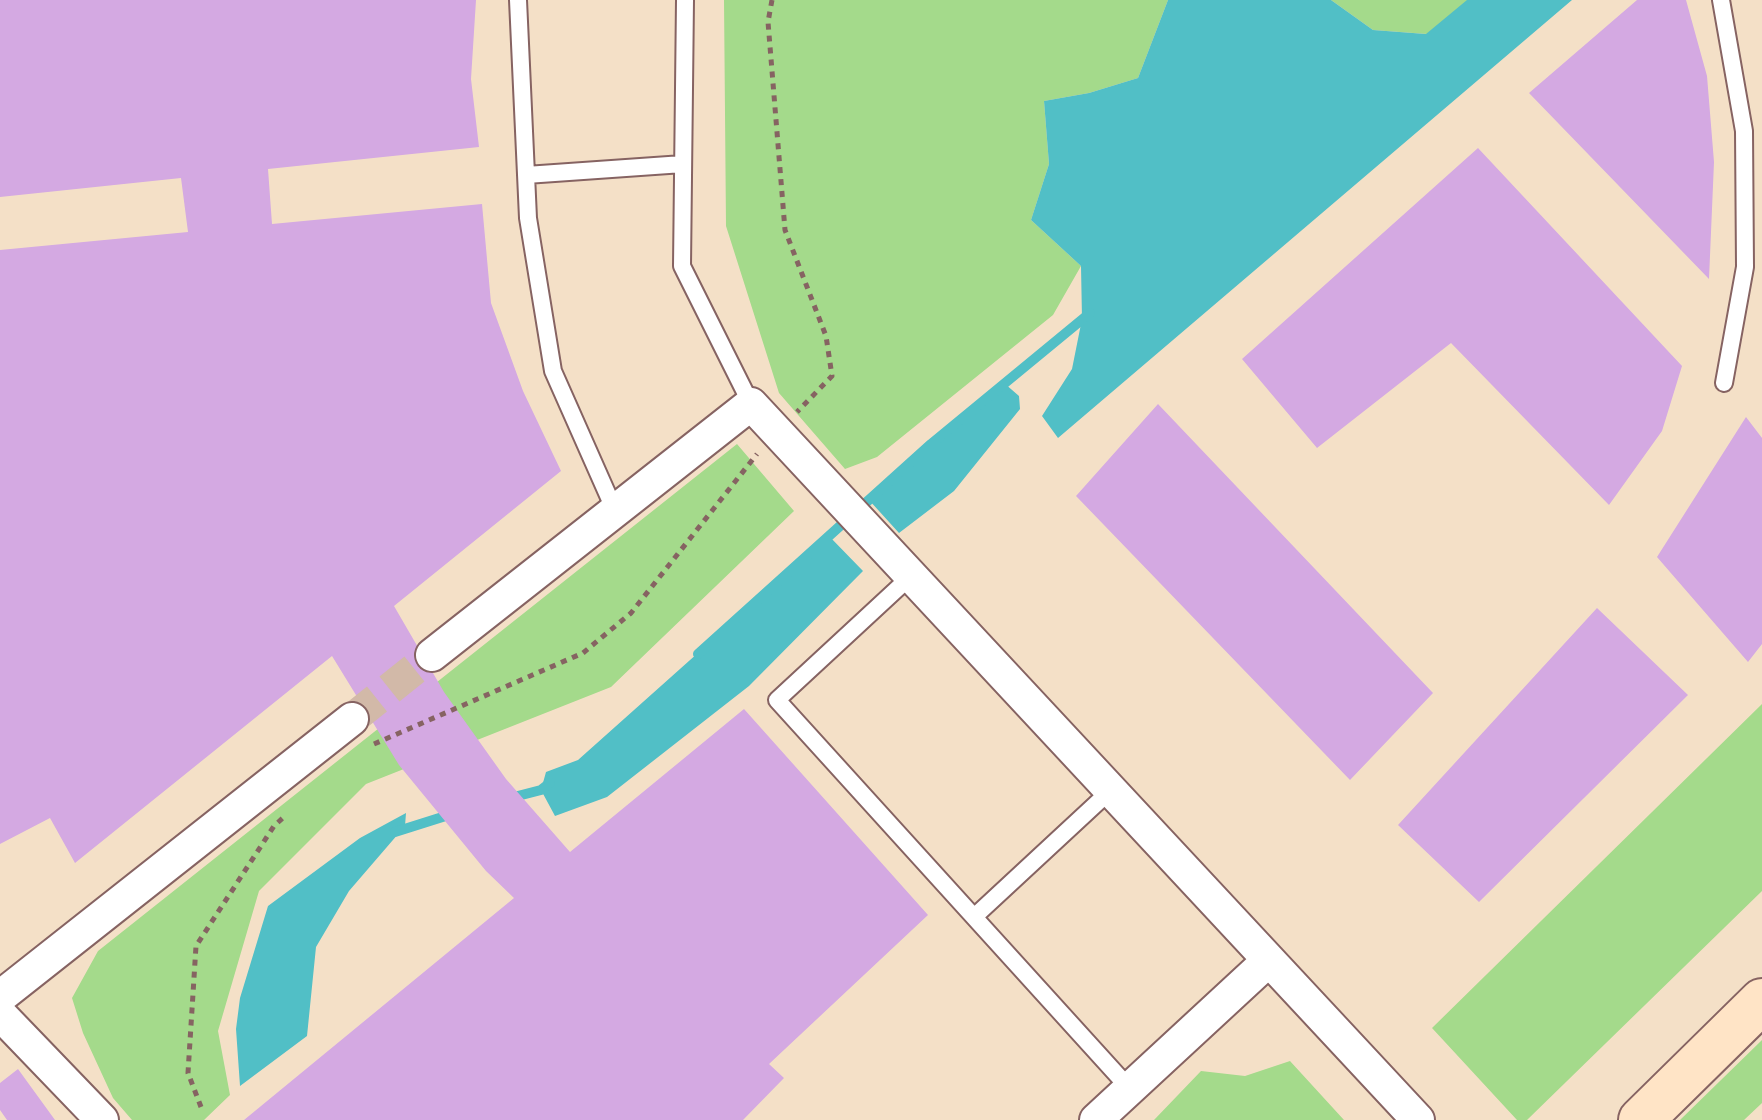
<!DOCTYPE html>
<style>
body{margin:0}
canvas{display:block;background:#f4e0c7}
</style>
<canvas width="1762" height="1120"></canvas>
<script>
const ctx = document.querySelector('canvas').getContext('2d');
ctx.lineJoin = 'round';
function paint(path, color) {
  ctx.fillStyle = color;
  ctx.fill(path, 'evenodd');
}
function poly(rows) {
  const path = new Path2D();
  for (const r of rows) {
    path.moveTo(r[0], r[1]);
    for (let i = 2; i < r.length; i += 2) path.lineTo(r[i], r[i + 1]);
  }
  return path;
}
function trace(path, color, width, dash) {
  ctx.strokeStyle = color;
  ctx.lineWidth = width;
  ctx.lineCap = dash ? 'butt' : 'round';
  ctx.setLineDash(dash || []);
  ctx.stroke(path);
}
paint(poly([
 [724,0,1168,0,1138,78,1089,93,1044,101,1049,164,1031,220,1081,266,1053,315,877,457,845,469,779,393,726,226],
 [1331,0,1475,0,1427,34,1373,30],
 [737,444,794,511,611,687,366,784,259,891,218,1031,230,1095,204,1120,132,1120,113,1098,83,1033,72,998,98,951],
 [1762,704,1762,891,1527,1120,1517,1120,1432,1028],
 [1762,1040,1762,1103,1744,1120,1680,1120],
 [1290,1061,1344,1120,1154,1120,1201,1071,1245,1076]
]), '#a4da8b');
paint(poly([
 [1168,0,1331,0,1373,30,1426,34,1467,0,1572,0,1058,438,1042,416,1072,369,1082,319,1081,266,1031,220,1049,164,1044,101,1089,93,1138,78],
 [1004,383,1019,396,1020,409,954,491,899,533,869,500],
 [829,536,863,571,749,686,607,797,555,816,541,790,546,772,578,760],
 [406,813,405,826,349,891,316,947,307,1036,240,1086,236,1029,240,998,268,906,360,838]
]), '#51bfc6');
trace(poly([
 [698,654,931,444,1090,313],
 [510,798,541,790,550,783],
 [395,832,452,814]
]), '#51bfc6', 10);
paint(poly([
 [0,0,476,0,471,79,479,147,268,169,272,224,482,204,491,303,523,391,561,471,394,606,444,692,506,779,570,852,744,709,928,915,769,1064,784,1078,743,1120,244,1120,514,898,486,871,399,765,332,656,75,863,50,818,0,844,0,250,188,232,181,178,0,197],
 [1637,0,1686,0,1707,76,1714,162,1709,279,1529,93],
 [1478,148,1682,366,1662,431,1609,505,1451,343,1317,448,1242,359],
 [1158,404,1433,693,1350,780,1076,496],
 [1746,417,1762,438,1762,644,1748,662,1657,557],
 [1597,608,1688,695,1479,902,1398,825],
 [18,1069,55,1120,7,1120,0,1110,0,1083]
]), '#d4a9e2');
trace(poly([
 [352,719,432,655]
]), '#d2b9a8', 32, [32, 16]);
const service = poly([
 [518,0,528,218,553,371,615,511],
 [685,0,682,266,751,404],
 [1721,0,1744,131,1745,267,1724,383],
 [526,175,683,164],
 [911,576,777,700,1130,1089],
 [974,917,1111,790]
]);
const minor = poly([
 [432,655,751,404,1418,1120],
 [0,997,352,719],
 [0,1014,102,1120],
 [1096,1120,1269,960]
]);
const secondary = poly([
 [1641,1120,1762,1001]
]);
trace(service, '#866362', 20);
trace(minor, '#866362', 36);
trace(secondary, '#866362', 48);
trace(poly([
 [772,0,768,22,785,230,826,336,832,376,797,412],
 [374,744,583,653,631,613,757,454],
 [201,1107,188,1073,196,946,274,826,285,816]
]), '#866362', 5, [6, 6]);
trace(service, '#fff', 16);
trace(minor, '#fff', 32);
trace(secondary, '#ffe4c6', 44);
</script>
